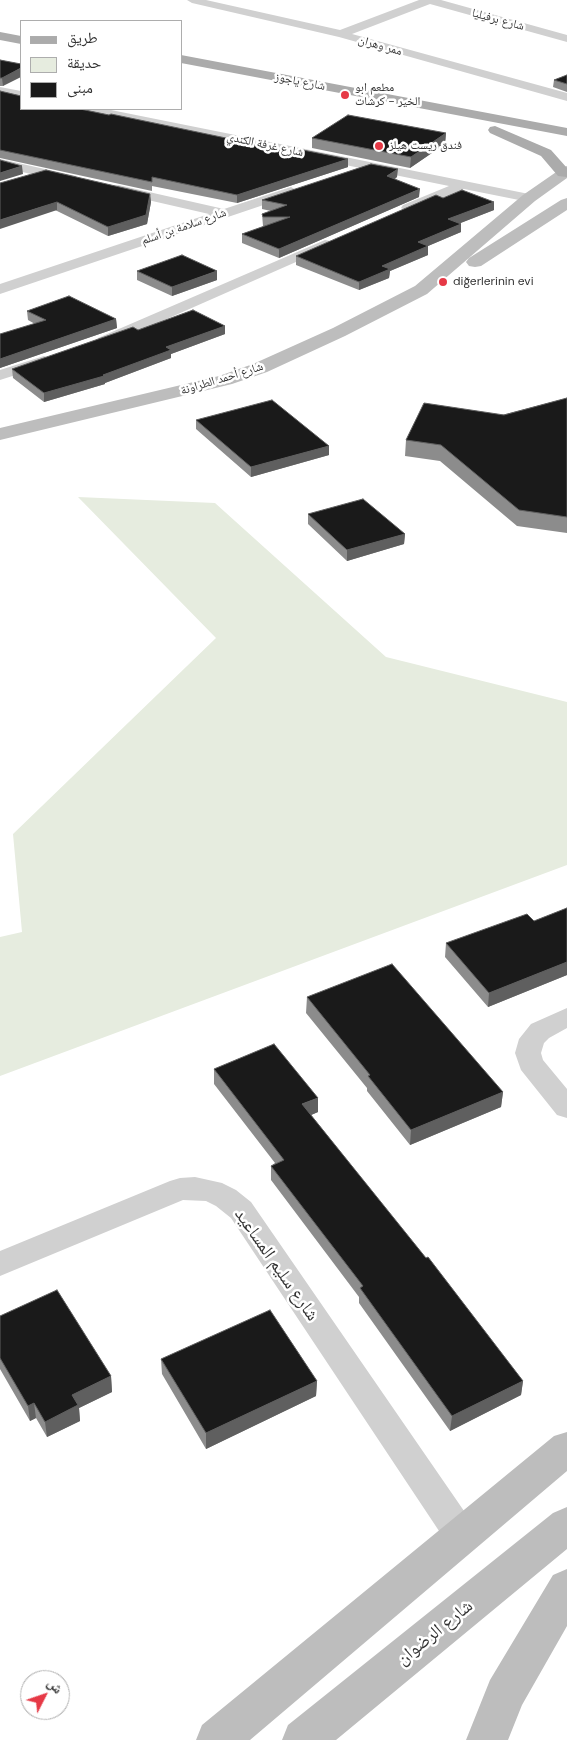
<!DOCTYPE html>
<meta charset="utf-8">
<style>
body{margin:0}
#map{position:relative;width:567px;height:1740px;overflow:hidden;background:#fff;font-family:"DM Sans","Noto Naskh Arabic",sans-serif}
canvas{display:block}
.legend{position:absolute;left:20px;top:20px;width:162px;height:90px;box-sizing:border-box;background:#fff;border:1px solid #adadad;margin:0;padding:6px 9px;list-style:none;font-size:15px;color:#333}
.legend li{display:flex;align-items:center;gap:10px;height:25px}
.legend b{width:25px;border:1px solid #adadad}
.north{position:absolute;left:20px;top:1670px;width:50px;height:50px;box-sizing:border-box;background:#fff;border:1px solid #adadad;border-radius:50%;rotate:49deg;font-size:14px;font-weight:700;line-height:20px;text-align:center;color:#333}
.north::after{content:'';display:block;margin:auto;width:18px;height:22px;background:#e63946;clip-path:polygon(50% 0,100% 100%,50% 72%,0 100%)}
</style>
<div id="map">
<canvas width="567" height="1740"></canvas>
<ul class="legend">
<li><b style="height:6px;background:#ababab"></b>طريق</li>
<li><b style="height:14px;background:#e6ecdf"></b>حديقة</li>
<li><b style="height:14px;background:#1a1a1a"></b>مبنى</li>
</ul>
<div class="north">ش</div>
</div>
<script>
const ctx = document.querySelector('canvas').getContext('2d');
ctx.lineJoin = 'round';
function paint(path, color) {
  ctx.fillStyle = color;
  ctx.fill(path, 'evenodd');
}
function poly(rows) {
  const path = new Path2D();
  for (const r of rows) {
    path.moveTo(r[0], r[1]);
    for (let i = 2; i < r.length; i += 2) path.lineTo(r[i], r[i + 1]);
  }
  return path;
}
function trace(path, color, width, dash) {
  ctx.strokeStyle = color;
  ctx.lineWidth = width;
  ctx.lineCap = dash ? 'butt' : 'round';
  ctx.setLineDash(dash || []);
  ctx.stroke(path);
}
function write(font, color, halo, rows, align = 'center') {
  ctx.font = font + ' "DM Sans","Noto Naskh Arabic",sans-serif';
  ctx.lineWidth = 5;
  ctx.setLineDash([]);
  ctx.textBaseline = 'middle';
  ctx.strokeStyle = halo;
  ctx.fillStyle = color;
  for (const [text, x, y, turn = 0] of rows) {
    ctx.save();
    ctx.translate(x, y);
    ctx.rotate((+turn || 0) * Math.PI / 180);
    ctx.textAlign = isNaN(turn) ? turn : align;
    if (halo) ctx.strokeText(text, 0, 0);
    ctx.fillText(text, 0, 0);
    ctx.restore();
  }
}
paint(poly([
 [78,497,215,503,386,657,567,702,567,865,0,1076,0,937,22,932,13,834,216,638]
]), '#e6ecdf');
paint(poly([
 [187,0,206,0,340,30,419,0,441,0,567,35,567,42,430,4,352,34,567,93,567,101,339,37,192,3,187,0],
 [0,87,21,91,21,99,0,95,0,87],
 [83,109,106,109,529,194,536,198,529,202,464,189,408,212,401,208,403,205,449,186,89,113,83,109],
 [0,159,76,176,78,179,71,183,0,167,0,159],
 [118,185,224,209,291,187,298,191,296,194,0,294,0,284,209,214,113,192,111,189,113,186,118,185],
 [325,240,330,241,332,244,330,247,110,344,98,344,96,341,98,338,325,240],
 [44,356,50,358,52,361,50,364,0,380,0,370,44,356],
 [567,1008,567,1028,549,1038,544,1043,541,1053,543,1060,567,1089,567,1118,557,1115,521,1070,515,1053,519,1039,531,1024,567,1008],
 [195,1177,222,1183,236,1190,251,1202,473,1524,478,1535,473,1546,461,1550,449,1546,231,1218,216,1206,206,1201,183,1200,0,1276,0,1251,170,1181,180,1178,195,1177]
]), '#d0d0d0');
paint(poly([
 [567,166,567,178,535,201,427,294,345,336,267,372,232,384,0,440,0,428,219,376,253,364,333,328,415,286,523,195,562,168,567,166],
 [567,198,567,210,481,266,475,267,469,266,466,262,469,258,561,200,567,198],
 [567,1432,567,1471,250,1740,196,1740,202,1725,554,1436,567,1432],
 [567,1507,567,1549,336,1740,282,1740,288,1725,553,1513,567,1507],
 [567,1569,567,1626,522,1705,508,1740,466,1740,490,1680,553,1575,567,1569]
]), '#bdbdbd');
paint(poly([
 [0,32,21,36,21,44,0,40,0,32],
 [181,55,567,128,567,136,181,63,181,55],
 [495,126,551,150,567,168,567,177,558,176,541,156,490,133,488,130,490,127,495,126]
]), '#ababab');
paint(poly([
 [0,60,21,64,3,86,0,86],
 [567,75,567,92,553,87,554,80],
 [0,91,109,115,293,152,348,159,348,167,237,203,152,186,152,191,0,158],
 [446,133,445,144,410,168,312,148,312,138],
 [397,177,395,179,419,197,279,258,242,243,242,234,266,226,263,226,262,214,271,211,262,209,262,200],
 [0,183,150,194,151,202,147,224,108,236],
 [443,198,494,210,460,223,461,224,461,232,428,246,428,255,390,271,389,278,359,290,296,265,296,256],
 [137,271,217,280,172,296,137,280],
 [27,311,116,319,117,328,0,368,0,334,35,324,28,320],
 [225,326,225,334,171,354,171,358,105,383,105,384,44,402,13,378,12,369,138,330],
 [567,398,567,533,517,526,440,461,405,456,406,440],
 [196,420,329,446,329,455,251,477,196,429],
 [308,514,405,534,404,544,347,561,308,524],
 [567,908,567,975,488,1007,445,957,446,943,534,921],
 [307,997,503,1092,501,1107,410,1145,367,1091,367,1088,306,1013],
 [214,1069,318,1112,311,1115,523,1381,521,1395,450,1431,359,1303,359,1297,271,1180,271,1166,275,1163,214,1084],
 [0,1316,111,1376,112,1392,79,1408,80,1421,47,1437,36,1418,30,1421,0,1369],
 [161,1359,317,1381,316,1396,206,1449,162,1374]
]), '#8c8c8c');
paint(poly([
 [21,68,21,77,3,86,2,78],
 [446,133,445,144,410,168,411,157],
 [348,159,348,167,237,203,237,195],
 [22,166,23,174,0,181,0,173],
 [398,169,397,177,387,184,387,176],
 [420,189,419,197,279,258,279,249],
 [150,194,151,202,147,224,108,236,108,227],
 [57,202,57,210,0,229,0,220],
 [494,202,494,210,448,228,448,219],
 [461,224,461,232,428,246,428,255,390,271,389,278,359,290,359,282,418,242],
 [217,271,217,280,172,296,172,287],
 [116,319,117,328,0,368,0,359],
 [225,326,225,334,171,354,171,358,105,383,105,384,44,402,44,393,103,375,166,347],
 [329,446,329,455,251,477,251,467],
 [405,534,404,544,347,561,347,550],
 [567,962,567,975,488,1007,489,993],
 [503,1092,501,1107,410,1145,411,1130],
 [318,1098,318,1112,302,1119,302,1104],
 [111,1376,112,1392,79,1408,80,1421,47,1437,45,1422,72,1395],
 [317,1381,316,1396,206,1449,206,1433],
 [523,1381,521,1395,450,1431,452,1416],
 [34,1403,36,1418,30,1421,28,1406]
]), '#5f5f5f');
const building = poly([
 [0,60,21,64,21,68,2,78,0,78,0,60],
 [567,75,567,84,554,80,567,75],
 [0,91,21,96,21,109,80,109,109,115,111,114,293,152,298,149,348,159,237,195,152,177,152,182,0,150,0,91],
 [348,115,446,133,411,157,312,138,348,115],
 [0,160,22,166,0,173,0,160],
 [371,164,398,169,387,176,420,189,279,249,242,234,290,217,263,217,262,214,287,205,262,200,371,164],
 [46,170,150,194,146,215,108,227,57,202,0,220,0,183,46,170],
 [462,190,494,202,448,219,461,224,418,242,428,246,382,266,390,269,359,282,296,256,436,195,443,198,462,190],
 [182,255,217,271,172,287,137,271,182,255],
 [69,296,116,319,0,359,0,334,46,320,27,311,69,296],
 [193,310,225,326,166,347,171,350,103,375,104,376,44,393,12,369,133,327,138,330,193,310],
 [567,398,567,517,519,510,441,445,406,440,424,403,504,415,567,398],
 [272,400,329,446,251,467,196,420,272,400],
 [363,499,405,534,347,550,308,514,363,499],
 [567,908,567,962,489,993,446,943,527,914,534,921,567,908],
 [392,964,503,1092,411,1130,368,1076,370,1075,307,997,392,964],
 [274,1044,318,1098,302,1104,426,1258,428,1257,523,1381,452,1416,360,1288,363,1286,271,1166,284,1160,214,1069,274,1044],
 [57,1290,111,1376,72,1395,78,1405,45,1422,34,1403,28,1406,0,1358,0,1316,57,1290],
 [270,1310,317,1381,206,1433,161,1359,270,1310]
]);
paint(building, '#1a1a1a');
trace(building, '#5f5f5f', 1);
for (const [x, y, r, color] of [
 [345,95,5,"#e63946"],
 [379,146,5,"#e63946"],
 [443,282,5,"#e63946"]
]) {
  const dot = new Path2D();
  dot.arc(x, y, r, 0, 2 * Math.PI);
  ctx.fillStyle = color;
  ctx.fill(dot);
  trace(dot, '#fff', 2);
}
write('12px', '#333', '#fff', [
 ["شارع برفيليا",498,20,15],
 ["ممر وهران",380,46,16],
 ["شارع ياجوز",300,82,11],
 ["شارع غرفة الكندي",265,145,12],
 ["شارع سلامة بن أسلم",184,227,-19],
 ["شارع أحمد الطراونة",222,379,-17]
]);
write('12px', '#333', '#fff', [
 ["مطعم ابو",355,88],
 ["الخير - كرشات",355,102],
 ["فندق ريست هيلز",389,146],
 ["diğerlerinin evi",453,282]
], 'left');
write('18px', '#333', '#fff', [
 ["شارع سليم المساعيد",276,1265,55],
 ["شارع الرضوان",435,1633,-39]
]);
</script>
